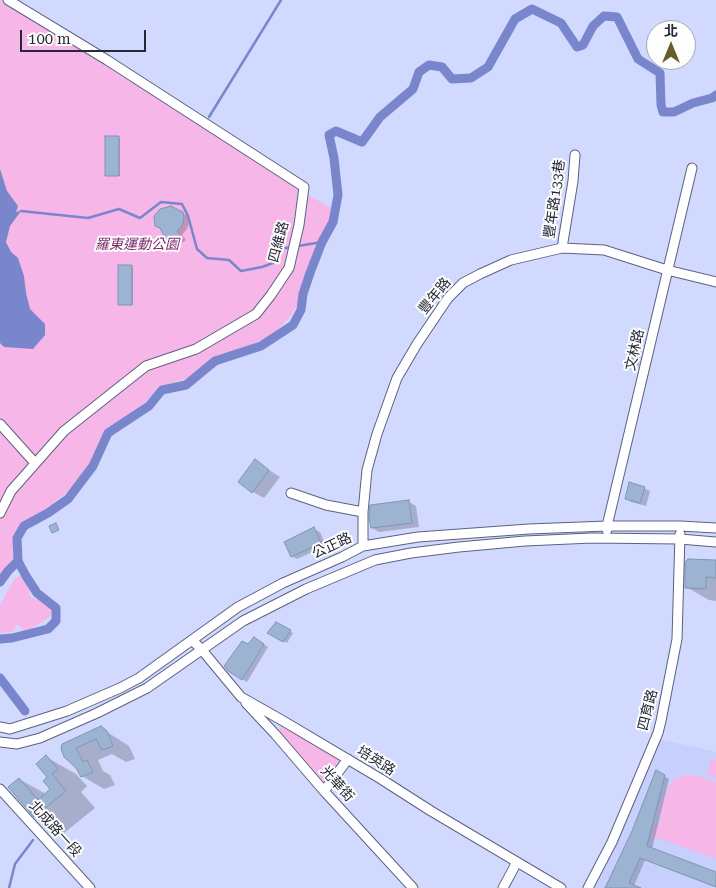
<!DOCTYPE html>
<meta charset="utf-8">
<style>
body{margin:0}
#map{position:relative;width:716px;height:888px;overflow:hidden;background:#d1dafe;font-family:"Roboto Serif","Noto Sans TC",serif}
canvas{display:block}
.north{position:absolute;left:646px;top:20px;width:50px;height:50px;box-sizing:border-box;background:#fdfdfd;border:1px solid #a7a8ad;border-radius:50%;rotate:0deg;font-size:14px;font-weight:700;line-height:20px;text-align:center;color:#252836}
.north::after{content:'';display:block;margin:auto;width:18px;height:22px;background:#695c29;clip-path:polygon(50% 0,100% 100%,50% 72%,0 100%)}
.scale{position:absolute;left:20px;top:30px;width:126px;height:22px;box-sizing:border-box;border:2px solid #252836;border-top:0;padding-left:6px;font-size:15px;line-height:18px;white-space:nowrap;color:#252836;-webkit-text-stroke:4px #fdfdfd;paint-order:stroke}
</style>
<div id="map">
<canvas width="716" height="888"></canvas>
<div class="north">北</div>
<div class="scale">100 m</div>
</div>
<script>
const ctx = document.querySelector('canvas').getContext('2d');
ctx.lineJoin = 'round';
function paint(path, color) {
  ctx.fillStyle = color;
  ctx.fill(path, 'evenodd');
}
function poly(rows) {
  const path = new Path2D();
  for (const r of rows) {
    path.moveTo(r[0], r[1]);
    for (let i = 2; i < r.length; i += 2) path.lineTo(r[i], r[i + 1]);
  }
  return path;
}
function trace(path, color, width, dash) {
  ctx.strokeStyle = color;
  ctx.lineWidth = width;
  ctx.lineCap = dash ? 'butt' : 'round';
  ctx.setLineDash(dash || []);
  ctx.stroke(path);
}
function write(font, color, halo, rows, align = 'center') {
  ctx.font = font + ' "Roboto Serif","Noto Sans TC",serif';
  ctx.lineWidth = 4;
  ctx.setLineDash([]);
  ctx.textBaseline = 'middle';
  ctx.strokeStyle = halo;
  ctx.fillStyle = color;
  for (const [text, x, y, turn = 0] of rows) {
    ctx.save();
    ctx.translate(x, y);
    ctx.rotate((+turn || 0) * Math.PI / 180);
    ctx.textAlign = isNaN(turn) ? turn : align;
    if (halo) ctx.strokeText(text, 0, 0);
    ctx.fillText(text, 0, 0);
    ctx.restore();
  }
}
paint(poly([
 [660,739,716,752,716,888,593,888]
]), '#c7d0fc');
paint(poly([
 [0,0,233,143,298,189,336,211,318,244,306,292,290,317,271,336,211,361,186,379,159,386,136,413,106,438,88,471,68,491,37,517,15,532,13,562,0,584],
 [20,576,25,580,29,589,31,598,37,599,47,604,52,610,50,617,31,629,24,630,18,625,16,625,15,628,12,632,0,633,0,605,15,578],
 [285,722,348,759,324,791,275,734],
 [712,759,716,760,716,777,707,775],
 [685,775,700,776,716,782,716,859,652,836,656,825,661,825,660,819,660,810,667,790,673,780]
]), '#f6b6e7');
paint(poly([
 [0,169,7,191,18,206,16,212,21,211,10,226,6,242,11,252,18,258,24,276,26,293,30,309,45,324,45,335,33,349,4,347,0,343]
]), '#7a86cc');
paint(poly([
 [119,138,120,138,120,176,106,176],
 [182,213,188,216,189,223,187,229,182,235,186,240,179,245,175,244,169,241],
 [132,267,133,267,133,305,119,305],
 [638,351,641,353,639,366,629,362],
 [255,461,280,477,264,498,253,492],
 [644,488,650,491,646,506,631,502,626,499],
 [409,502,416,506,419,527,379,532,372,528],
 [314,529,320,532,326,546,297,559,292,556],
 [716,561,716,601,709,600,686,587],
 [276,624,293,633,287,643,268,633],
 [260,641,268,647,247,682,228,670,248,646],
 [101,728,129,746,135,759,126,762,112,754,98,760,103,771,110,775,115,785,104,789,82,776,77,767,65,756],
 [46,757,76,774,87,786,81,792,95,808,64,833,35,816,19,779,46,794,52,789,49,777],
 [664,776,669,779,652,849,716,873,716,887,645,860,634,886,638,888,606,888]
]), '#0003');
trace(poly([
 [209,117,281,0],
 [21,211,88,218,119,209,140,218,161,202,182,204,188,216,197,249,207,258,229,260,241,271,262,267,273,263,279,249,292,247],
 [298,246,322,242],
 [9,888,15,864,33,840]
]), '#7a86cc', 2.5);
trace(poly([
 [0,582,8,571,18,561],
 [0,639,12,638,48,629,56,621,56,608,37,593,26,576,18,561,17,538,24,526,48,513,68,499,93,466,108,433,149,406,162,390,186,385,215,361,261,346,293,325,301,310,303,294,310,273,322,242,333,222,338,195,334,158,329,135,336,131,362,142,380,117,413,89,419,72,429,65,442,67,452,79,471,78,488,67,515,19,532,9,561,23,577,47,583,45,593,26,604,16,617,17,638,59,660,73,661,105,663,112,674,112,693,103,712,98,716,95],
 [0,678,25,711]
]), '#7a86cc', 9);
const building = poly([
 [105,136,119,136,119,176,105,176,105,136],
 [171,206,183,212,184,219,182,226,177,231,182,237,173,242,168,242,163,234,160,228,155,226,154,216,160,209,171,206],
 [118,265,132,265,132,305,118,305,118,265],
 [630,348,639,350,636,365,627,363,630,348],
 [255,459,269,470,252,493,238,482,255,459],
 [629,482,645,487,640,503,625,499,629,482],
 [409,500,412,523,371,528,369,518,370,505,409,500],
 [56,523,59,530,52,533,49,526,56,523],
 [314,527,321,543,291,557,284,542,314,527],
 [688,559,716,560,716,578,706,577,706,589,685,588,685,562,688,559],
 [276,622,291,630,283,642,267,633,276,622],
 [254,637,264,644,242,680,228,671,224,666,242,641,248,644,254,637],
 [101,726,107,731,113,746,102,750,96,739,76,748,83,762,87,760,93,772,81,777,76,768,64,757,61,749,62,744,101,726],
 [46,755,58,769,52,774,66,791,34,817,8,787,19,778,38,800,50,789,43,781,47,777,36,764,46,755],
 [656,770,665,775,647,846,716,872,716,887,640,858,629,883,641,888,605,888,632,831,656,770]
]);
paint(building, '#9cb3d1');
trace(building, '#7e95b3', 1);
const minor = poly([
 [562,248,573,181,575,155],
 [0,424,35,463],
 [291,493,326,505,363,512],
 [0,513,11,491,64,431,146,366,196,349,256,314,271,295,289,268,299,225,304,187,107,60,8,0],
 [607,530,607,526,692,168],
 [363,546,363,512,367,470,377,434,397,378,417,344,448,298,463,283,480,274,511,260,562,248,604,250,667,270,716,282],
 [192,640,202,650,241,697,285,722,381,779,431,811,561,888],
 [246,703,275,734,324,791,413,888],
 [0,727,10,729,67,711,120,688,139,678,238,607,283,583,342,557,363,546,418,537,529,529,607,526,680,526,716,528],
 [0,742,17,744,40,738,97,713,147,688,243,621,306,589,375,560,411,553,459,547,525,541,592,538,680,539,716,542],
 [0,789,90,888],
 [324,791,348,759],
 [503,888,517,862],
 [588,888,612,842,658,733,661,721,677,639,680,534]
]);
trace(minor, '#5b6281', 11);
trace(minor, '#fff', 9);
write('14px', '#252836', '#fdfdfd', [
 ["豐年路133巷",555,199,-82],
 ["四維路",279,242,-75],
 ["豐年路",435,296,-51],
 ["文林路",635,350,-77],
 ["公正路",332,546,-25],
 ["四育路",648,710,-76],
 ["培英路",376,761,32],
 ["光華街",337,784,48],
 ["北成路一段",55,829,48]
]);
write('italic 14px', '#7c2d6e', '#fdfdfd', [
 ["羅東運動公園",137,245]
]);
</script>
